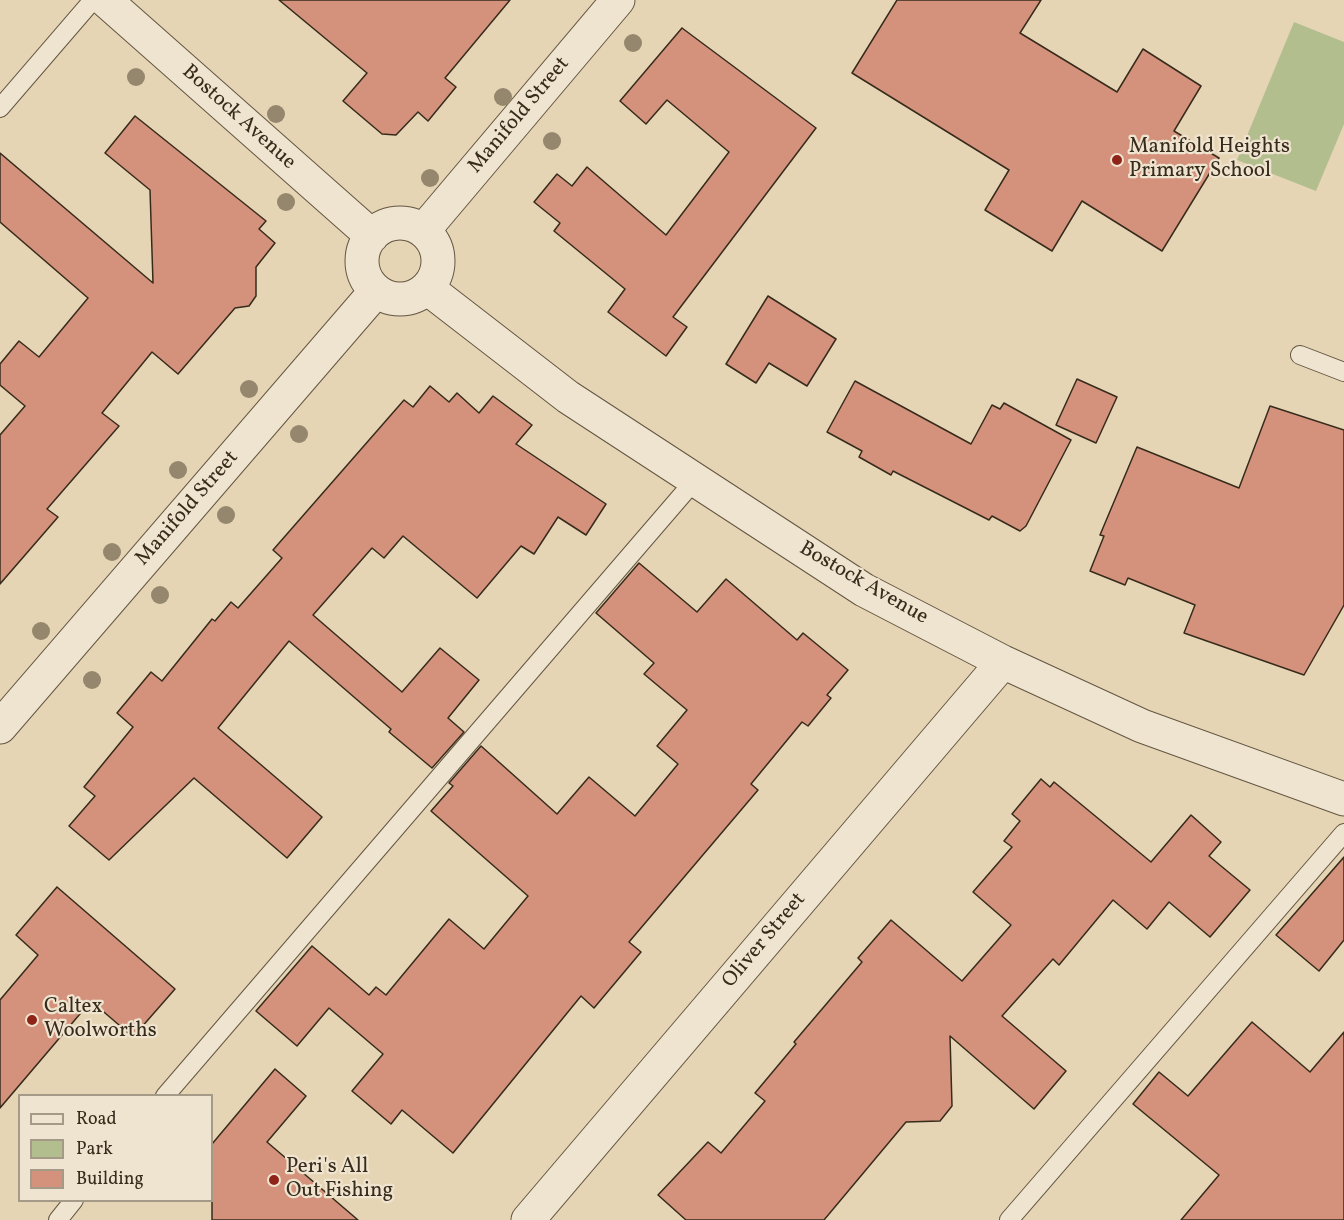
<!DOCTYPE html>
<style>
body{margin:0}
#map{position:relative;width:1344px;height:1220px;overflow:hidden;background:#e6d5b5;font-family:Vollkorn,serif}
canvas{display:block}
.legend{position:absolute;left:18px;top:1094px;width:195px;height:108px;box-sizing:border-box;background:#efe4cf;border:2px solid #a59a87;margin:0;padding:8px 10px;list-style:none;font-size:18px;color:#372b1b}
.legend li{display:flex;align-items:center;gap:12px;height:30px}
.legend b{width:30px;border:2px solid #a59a87}
</style>
<div id="map">
<canvas width="1344" height="1220"></canvas>
<ul class="legend">
<li><b style="height:8px;background:#efe4cf"></b>Road</li>
<li><b style="height:16px;background:#b3be8f"></b>Park</li>
<li><b style="height:16px;background:#d4927d"></b>Building</li>
</ul>
</div>
<script>
const ctx = document.querySelector('canvas').getContext('2d');
ctx.lineJoin = 'round';
function paint(path, color) {
  ctx.fillStyle = color;
  ctx.fill(path, 'evenodd');
}
function poly(rows) {
  const path = new Path2D();
  for (const r of rows) {
    if (r.length === 3) {
      path.moveTo(r[0] + r[2], r[1]);
      path.arc(r[0], r[1], r[2], 0, 2 * Math.PI);
      continue;
    }
    path.moveTo(r[0], r[1]);
    for (let i = 2; i < r.length; i += 2) path.lineTo(r[i], r[i + 1]);
  }
  return path;
}
function trace(path, color, width, dash) {
  ctx.strokeStyle = color;
  ctx.lineWidth = width;
  ctx.lineCap = dash ? 'butt' : 'round';
  ctx.setLineDash(dash || []);
  ctx.stroke(path);
}
function write(font, color, halo, rows, align = 'center') {
  ctx.font = font + ' Vollkorn,serif';
  ctx.lineWidth = 4.5;
  ctx.setLineDash([]);
  ctx.textBaseline = 'middle';
  ctx.strokeStyle = halo;
  ctx.fillStyle = color;
  for (const [text, x, y, turn = 0] of rows) {
    ctx.save();
    ctx.translate(x, y);
    ctx.rotate((+turn || 0) * Math.PI / 180);
    ctx.textAlign = isNaN(turn) ? turn : align;
    if (halo) ctx.strokeText(text, 0, 0);
    ctx.fillText(text, 0, 0);
    ctx.restore();
  }
}
paint(poly([
 [1294,22,1344,42,1344,124,1316,191,1237,160]
]), '#b3be8f');
const building = poly([
 [279,0,510,0,445,78,456,87,428,121,418,112,396,135,382,134,343,101,367,73,279,0],
 [897,0,1041,0,1020,33,1117,92,1143,49,1201,86,1174,131,1219,158,1162,251,1082,201,1052,251,985,210,1009,170,852,73,897,0],
 [682,28,816,128,673,317,687,327,666,356,608,312,625,289,554,231,560,223,534,202,557,174,572,186,587,167,666,235,729,152,667,100,646,124,620,101,682,28],
 [135,116,266,221,259,229,275,243,256,267,256,296,249,306,235,308,178,374,152,352,102,413,119,426,47,509,58,517,0,584,0,435,25,406,0,385,0,364,19,341,39,357,88,298,0,222,0,153,153,283,150,190,105,153,135,116],
 [768,296,836,339,807,386,769,363,756,383,726,364,768,296],
 [1077,379,1117,397,1096,443,1056,425,1077,379],
 [855,381,971,444,992,405,1000,409,1004,403,1071,440,1026,526,1020,531,992,516,989,520,893,471,891,475,859,457,862,451,827,432,855,381],
 [430,386,449,402,457,393,479,413,493,396,532,425,516,444,606,504,586,535,558,517,534,554,521,546,477,598,403,536,384,558,372,548,313,615,402,692,440,648,479,680,448,718,464,732,432,768,389,732,391,729,289,641,218,728,322,817,287,858,194,778,109,860,69,826,95,796,84,787,133,727,117,713,151,672,162,681,212,619,215,621,231,602,238,608,282,558,273,550,404,400,413,407,430,386],
 [1270,406,1344,430,1344,605,1304,675,1184,633,1195,605,1128,578,1125,585,1090,571,1104,536,1100,535,1137,447,1239,488,1270,406],
 [639,563,697,612,726,579,797,640,803,633,848,670,827,695,831,698,808,726,802,722,751,784,758,790,629,942,641,952,594,1008,581,996,453,1153,402,1110,391,1124,352,1091,383,1054,329,1008,297,1046,256,1011,312,946,369,995,376,987,386,995,449,919,484,949,528,896,431,811,453,786,449,783,481,746,557,814,589,777,635,816,678,764,657,746,687,710,644,674,654,663,596,613,639,563],
 [1041,779,1050,787,1054,782,1151,862,1191,815,1221,842,1209,856,1250,890,1210,937,1169,902,1147,929,1113,900,1059,965,1053,959,1002,1016,1066,1071,1034,1109,950,1036,952,1106,940,1121,906,1122,824,1220,686,1220,658,1195,708,1142,721,1153,765,1101,755,1093,796,1044,794,1042,862,962,858,958,891,920,962,981,1011,925,973,892,1012,847,1004,841,1020,821,1012,814,1041,779],
 [1344,857,1344,940,1319,971,1276,935,1344,857],
 [57,887,175,989,133,1037,91,1001,0,1108,0,1000,38,955,16,935,57,887],
 [1252,1022,1310,1072,1344,1032,1344,1220,1181,1220,1219,1175,1133,1104,1159,1072,1188,1096,1252,1022],
 [275,1069,306,1096,267,1142,358,1220,212,1220,212,1144,275,1069]
]);
paint(building, '#d4927d');
trace(building, '#372b1b', 1.5);
const service = poly([
 [0,108,93,0],
 [1300,355,1344,372],
 [165,1096,695,480],
 [58,1220,74,1200],
 [1009,1220,1344,833]
]);
const minor = poly([
 [105,0,372,236],
 [400,261,38],
 [423,231,618,0],
 [427,288,568,397,864,590,1003,662,1142,726,1344,799],
 [0,727,376,291],
 [528,1220,1003,662]
]);
trace(service, '#635642', 20);
trace(minor, '#635642', 35);
trace(service, '#efe4cf', 18);
trace(minor, '#efe4cf', 33);
ctx.fillStyle = '#94876d';
for (const [x, y] of [
 [633,43],
 [136,77],
 [503,97],
 [276,114],
 [552,141],
 [430,178],
 [286,202],
 [249,389],
 [299,434],
 [178,470],
 [226,515],
 [112,552],
 [160,595],
 [41,631],
 [92,680]
]) {
  ctx.beginPath();
  ctx.arc(x, y, 9, 0, 2 * Math.PI);
  ctx.fill();
}
for (const [x, y, r, color] of [
 [1117,160,6,"#8f2418"],
 [32,1020,6,"#8f2418"],
 [274,1180,6,"#8f2418"]
]) {
  const dot = new Path2D();
  dot.arc(x, y, r, 0, 2 * Math.PI);
  ctx.fillStyle = color;
  ctx.fill(dot);
  trace(dot, '#efe4cf', 2);
}
write('21px', '#372b1b', '#efe4cf', [
 ["Manifold Street",520,116,-50],
 ["Bostock Avenue",238,118,42],
 ["Manifold Street",188,509,-49],
 ["Bostock Avenue",863,584,30],
 ["Oliver Street",765,941,-50]
]);
write('21px', '#372b1b', '#efe4cf', [
 ["Manifold Heights",1129,148],
 ["Primary School",1129,172],
 ["Caltex",44,1008],
 ["Woolworths",44,1032],
 ["Peri's All",286,1168],
 ["Out Fishing",286,1192]
], 'left');
</script>
